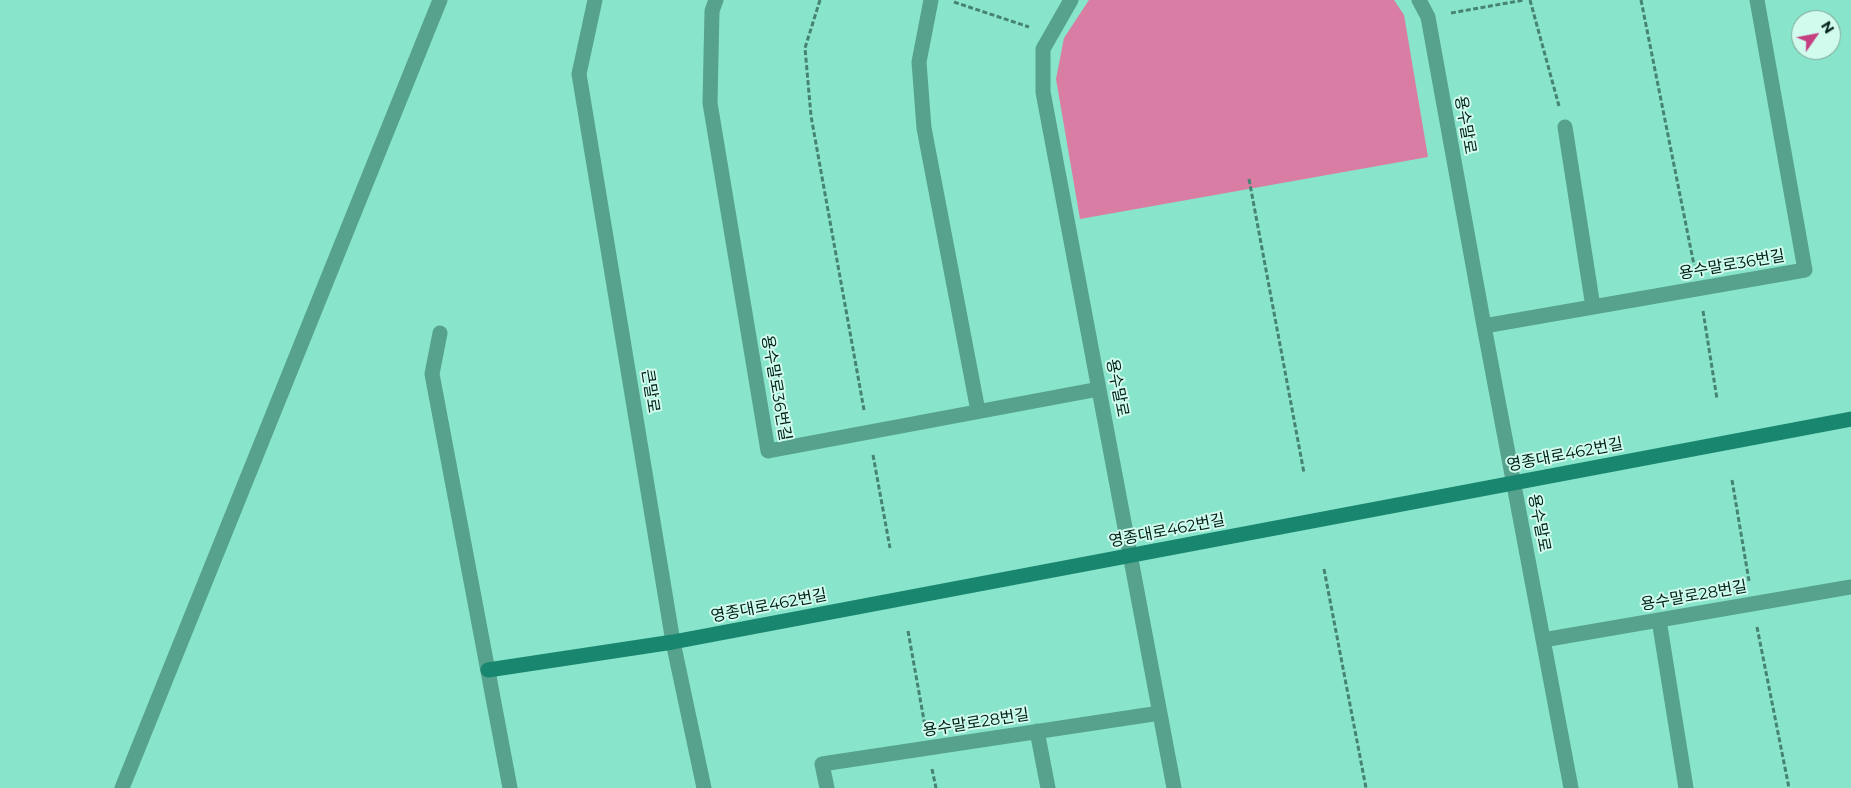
<!DOCTYPE html>
<meta charset="utf-8">
<style>
body{margin:0}
#map{position:relative;width:1851px;height:788px;overflow:hidden;background:#88e4ca;font-family:Montserrat,sans-serif}
canvas{display:block}
.north{position:absolute;left:1791px;top:10px;width:50px;height:50px;box-sizing:border-box;background:#d0fbed;border:1px solid #7da397;border-radius:50%;rotate:57deg;font-size:14px;font-weight:700;line-height:20px;text-align:center;color:#011e17}
.north::after{content:'';display:block;margin:auto;width:18px;height:22px;background:#c54081;clip-path:polygon(50% 0,100% 100%,50% 72%,0 100%)}
</style>
<div id="map">
<canvas width="1851" height="788"></canvas>
<div class="north">N</div>
</div>
<script>
const ctx = document.querySelector('canvas').getContext('2d');
ctx.lineJoin = 'round';
function paint(path, color) {
  ctx.fillStyle = color;
  ctx.fill(path, 'evenodd');
}
function poly(rows) {
  const path = new Path2D();
  for (const r of rows) {
    path.moveTo(r[0], r[1]);
    for (let i = 2; i < r.length; i += 2) path.lineTo(r[i], r[i + 1]);
  }
  return path;
}
function trace(path, color, width, dash) {
  ctx.strokeStyle = color;
  ctx.lineWidth = width;
  ctx.lineCap = dash ? 'butt' : 'round';
  ctx.setLineDash(dash || []);
  ctx.stroke(path);
}
function write(font, color, halo, rows, align = 'center') {
  ctx.font = font + ' Montserrat,"Noto Sans KR",sans-serif';
  ctx.lineWidth = 4;
  ctx.setLineDash([]);
  ctx.textBaseline = 'middle';
  ctx.strokeStyle = halo;
  ctx.fillStyle = color;
  for (const [text, x, y, turn = 0] of rows) {
    ctx.save();
    ctx.translate(x, y);
    ctx.rotate((+turn || 0) * Math.PI / 180);
    ctx.textAlign = isNaN(turn) ? turn : align;
    if (halo) ctx.strokeText(text, 0, 0);
    ctx.fillText(text, 0, 0);
    ctx.restore();
  }
}
paint(poly([
 [1089,0,1394,0,1404,15,1428,157,1080,219,1056,79,1064,38]
]), '#d97da4');
trace(poly([
 [820,0,805,48,811,116,864,410],
 [1530,0,1559,106],
 [1641,0,1694,265],
 [954,2,1029,27],
 [1451,13,1524,0],
 [1249,179,1304,473],
 [1703,311,1717,399],
 [873,455,890,548],
 [1732,480,1749,581],
 [1324,569,1366,788],
 [1757,627,1789,788],
 [908,631,925,726],
 [932,769,936,788]
]), '#468372', 3, [5, 2.5]);
trace(poly([
 [122,788,440,0]
]), '#56a28d', 15);
trace(poly([
 [595,0,579,74,673,642,704,788],
 [716,0,712,11,710,103,768,451,1099,389],
 [931,0,919,62,924,128,978,411],
 [1071,0,1043,49,1043,92,1174,788],
 [1419,0,1428,17,1484,326,1571,788],
 [1565,127,1593,307],
 [1484,326,1805,270,1757,0],
 [440,333,432,374,510,788],
 [1659,620,1686,788],
 [1543,640,1851,587],
 [1037,731,1048,788],
 [827,788,822,764,1160,713]
]), '#56a28d', 15);
trace(poly([
 [488,670,673,642,1851,419]
]), '#19866f', 15);
write('16px', '#011e17', '#d0fbed', [
 ["용수말로",1465,125,80],
 ["용수말로36번길",1732,265,-10],
 ["용수말로36번길",776,388,80],
 ["용수말로",1117,388,79],
 ["큰말로",650,391,81],
 ["영종대로462번길",1565,455,-11],
 ["용수말로",1539,523,79],
 ["영종대로462번길",1167,531,-11],
 ["용수말로28번길",1694,596,-10],
 ["영종대로462번길",769,606,-11],
 ["용수말로28번길",976,723,-9]
]);
</script>
